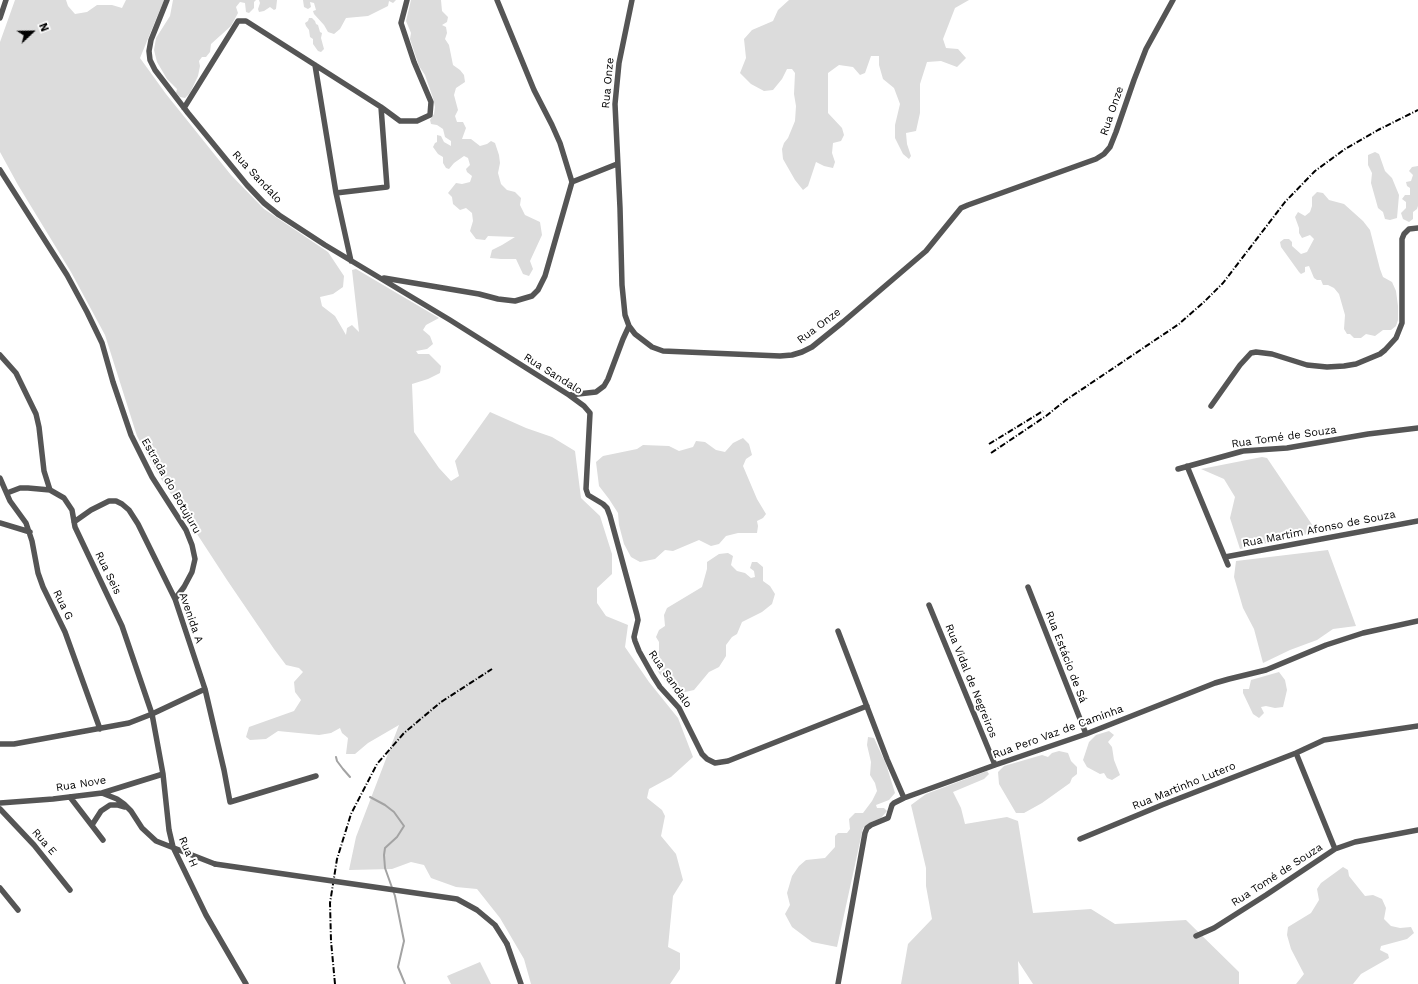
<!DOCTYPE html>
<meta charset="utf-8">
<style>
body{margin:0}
#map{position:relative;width:1418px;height:984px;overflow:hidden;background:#fff;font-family:"Work Sans",sans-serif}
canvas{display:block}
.north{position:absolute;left:12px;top:12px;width:40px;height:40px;-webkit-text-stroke:3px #fff;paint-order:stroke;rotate:68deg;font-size:11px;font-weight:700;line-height:16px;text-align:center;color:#000}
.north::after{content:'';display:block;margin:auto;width:14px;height:18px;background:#000;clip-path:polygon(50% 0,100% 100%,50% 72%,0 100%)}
</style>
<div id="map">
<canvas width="1418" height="984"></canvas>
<div class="north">N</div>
</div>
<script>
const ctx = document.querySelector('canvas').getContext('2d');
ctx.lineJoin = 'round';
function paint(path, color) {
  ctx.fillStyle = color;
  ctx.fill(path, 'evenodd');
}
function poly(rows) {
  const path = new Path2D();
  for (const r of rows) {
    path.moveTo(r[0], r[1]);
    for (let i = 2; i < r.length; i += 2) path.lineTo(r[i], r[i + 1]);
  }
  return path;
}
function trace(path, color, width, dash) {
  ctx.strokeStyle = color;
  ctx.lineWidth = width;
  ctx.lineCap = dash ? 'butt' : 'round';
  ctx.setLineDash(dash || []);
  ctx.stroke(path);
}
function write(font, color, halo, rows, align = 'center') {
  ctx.font = font + ' "Work Sans",sans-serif';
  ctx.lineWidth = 4;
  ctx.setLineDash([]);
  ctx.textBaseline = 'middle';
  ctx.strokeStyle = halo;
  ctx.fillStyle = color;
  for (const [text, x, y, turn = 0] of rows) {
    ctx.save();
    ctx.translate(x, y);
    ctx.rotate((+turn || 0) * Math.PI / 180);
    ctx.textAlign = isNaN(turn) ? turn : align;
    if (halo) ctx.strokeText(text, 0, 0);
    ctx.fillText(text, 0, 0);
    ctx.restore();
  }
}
paint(poly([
 [15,0,66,0,68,6,75,14,87,12,97,5,112,5,122,8,126,0,164,0,140,58,166,94,231,175,264,209,328,252,344,276,343,287,333,294,320,297,322,306,335,316,346,335,347,328,352,325,359,332,352,270,356,269,439,318,426,325,423,330,430,336,433,344,427,349,416,351,418,354,429,354,441,366,440,373,428,379,412,384,414,432,439,468,451,481,459,476,455,461,490,412,526,428,552,437,575,451,581,498,600,516,612,554,612,574,597,588,597,603,606,616,628,625,625,647,649,682,678,718,693,757,671,777,649,789,647,798,662,810,665,816,661,836,676,854,683,880,673,896,668,947,680,953,680,969,670,984,531,984,524,959,500,918,477,889,456,887,431,878,424,865,411,862,392,869,349,870,356,837,399,725,368,743,355,754,346,754,348,738,342,733,340,728,331,733,319,735,278,731,266,739,250,740,246,737,249,727,294,711,301,700,295,692,294,682,303,672,299,668,286,665,274,649,227,580,156,471,137,436,105,335,71,272,18,185,0,152,0,42],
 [173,0,256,0,254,2,254,8,249,13,246,12,245,3,240,2,236,7,238,13,231,26,211,44,210,52,206,57,202,57,199,61,200,66,198,76,190,93,185,98,180,97,176,93,177,89,167,79,157,62,154,50,156,38,170,16],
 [259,0,277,0,276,9,274,10,270,7,264,11,259,12,258,9,260,3],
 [303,0,396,0,393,3,389,1,388,6,368,16,346,18,340,29,334,34,328,32,324,25,314,14,313,11,316,10,314,3,310,2,311,7,308,9,304,7],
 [411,0,441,0,442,11,448,17,447,22,442,25,446,27,447,33,445,39,449,45,453,65,460,70,464,75,465,82,456,88,454,95,458,110,455,116,457,122,463,122,466,128,462,139,471,139,480,146,487,144,491,141,495,143,499,155,500,163,498,173,501,184,507,190,515,192,521,198,520,205,525,215,540,222,542,235,530,261,533,269,529,276,523,274,516,259,501,259,490,258,492,250,502,245,515,237,488,236,485,240,476,239,470,231,473,221,472,213,466,208,460,210,453,204,452,197,448,193,456,183,462,184,470,182,472,176,467,172,466,169,470,165,468,158,464,156,454,163,449,169,446,168,443,163,443,157,438,154,433,147,435,143,437,142,437,135,441,136,444,142,451,146,451,141,445,137,443,129,437,125,431,124,430,120,434,114,435,107,433,98,425,75,419,66,410,39,411,33,406,21],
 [789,0,969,0,955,8,943,39,946,48,958,49,966,58,957,67,941,61,927,62,920,84,920,113,916,131,906,133,907,144,911,156,909,159,903,154,895,138,895,125,900,104,894,88,883,79,879,65,879,56,871,56,865,73,860,75,853,67,839,65,828,73,828,113,842,128,844,135,841,141,833,143,832,153,835,162,833,168,824,166,816,162,808,186,803,190,795,180,783,159,782,149,784,143,788,138,795,121,796,106,794,94,795,73,792,69,787,69,782,79,773,90,764,91,751,84,740,73,746,58,744,39,752,30,773,21,778,10],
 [309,18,312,18,315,21,316,24,318,25,320,32,322,33,321,38,324,49,321,52,318,51,313,44,313,39,310,37,309,30,306,26,305,23,308,21],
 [1375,152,1379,154,1385,171,1392,178,1399,195,1397,218,1390,220,1385,219,1383,212,1378,208,1371,183,1372,173,1368,165,1368,155],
 [1418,166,1418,206,1417,209,1413,212,1413,219,1409,222,1403,219,1401,213,1406,208,1406,202,1402,199,1405,195,1410,195,1410,188,1407,186,1406,182,1411,181,1413,175,1409,171,1412,167],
 [1317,192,1323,193,1329,200,1344,204,1363,221,1370,230,1380,269,1383,277,1392,282,1396,291,1398,306,1398,320,1396,326,1391,330,1383,330,1375,336,1366,334,1361,338,1354,338,1350,334,1347,334,1344,329,1345,315,1339,294,1334,288,1328,285,1323,285,1321,280,1317,280,1314,278,1309,266,1305,267,1305,272,1301,274,1299,272,1281,247,1280,242,1284,239,1289,239,1292,242,1292,246,1301,254,1307,252,1314,239,1310,235,1302,238,1299,233,1299,228,1295,217,1298,212,1305,216,1310,212,1312,206,1312,197],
 [743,438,749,444,752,455,746,459,743,466,757,499,766,514,763,518,757,521,758,526,757,533,738,533,726,536,719,544,711,546,699,540,673,551,665,550,655,559,640,562,631,557,624,544,619,525,618,513,609,499,599,486,596,462,603,456,637,449,643,445,669,446,679,451,693,447,696,441,705,442,716,450,725,452,733,443],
 [1262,457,1267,458,1317,532,1240,549,1230,518,1235,497,1224,479,1201,469],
 [1328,550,1356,626,1333,629,1317,640,1290,650,1263,663,1254,629,1243,608,1234,577,1236,561],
 [728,553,733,556,731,565,737,571,745,573,751,578,755,577,754,571,750,568,752,562,757,562,763,567,763,581,770,586,775,594,772,604,762,612,742,622,737,634,732,637,726,645,726,656,719,667,709,672,694,690,685,692,669,685,659,673,652,660,659,651,659,642,656,637,659,630,665,626,664,615,667,608,702,587,707,569,707,562,719,554],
 [1279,672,1285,680,1287,690,1283,707,1275,708,1266,706,1261,707,1264,713,1259,718,1253,714,1243,693,1243,689,1249,689,1251,680],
 [1109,731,1114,735,1108,742,1112,747,1114,760,1120,775,1112,780,1107,778,1104,773,1100,774,1087,767,1083,760,1089,742,1096,735],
 [868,737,874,738,886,764,895,793,889,800,876,805,877,808,884,808,887,811,881,818,869,823,863,828,837,947,812,942,792,927,785,914,790,905,787,893,792,876,799,866,806,860,825,858,835,847,835,836,838,833,847,833,850,829,849,819,855,813,863,813,872,801,877,791,875,783,870,775,871,762,867,745],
 [1059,751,1068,753,1071,761,1077,767,1077,774,1072,778,1070,783,1042,803,1024,813,1016,813,999,784,998,772,1004,766,1042,755,1048,757,1052,753],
 [987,771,989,774,984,779,953,792,961,808,965,824,1007,817,1018,821,1033,913,1091,909,1115,924,1186,920,1239,972,1239,984,1033,984,1018,961,1019,984,901,984,908,944,932,919,926,886,926,868,911,805,926,794],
 [1343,867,1348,870,1349,876,1365,896,1373,895,1382,899,1386,908,1384,919,1391,926,1400,928,1411,927,1414,933,1407,939,1381,946,1380,950,1388,954,1389,958,1361,974,1353,984,1296,984,1304,974,1291,949,1287,935,1288,927,1311,913,1319,900,1317,889,1321,883],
 [480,962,491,984,451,984,447,976]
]), '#dcdcdc');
trace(poly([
 [336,757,337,761,343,769,350,777],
 [370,797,385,805,394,812,404,826,397,837,385,848,384,855,385,868,395,896,404,941,398,967,405,984]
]), '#a3a3a3', 2);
trace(poly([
 [167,0,151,40,149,51,150,60,155,70,188,113,247,185,264,203,279,215,325,245,450,320,569,395,584,406,590,413,586,489,588,495,603,504,607,508,610,516,637,615,638,620,634,637,635,641,639,651,653,676,660,687,679,708,702,754,707,759,715,763,728,761,867,706],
 [632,0,619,63,615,104,620,208,622,285,625,315,629,326,635,334,652,347,663,351,780,356,792,355,802,352,812,347,843,322,926,251,961,208,968,205,1096,159,1104,154,1110,147,1116,132,1134,80,1146,49,1173,0],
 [0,18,6,0],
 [315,65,336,193],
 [381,107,400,121,417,121,430,115,431,102,414,62,401,23,407,0],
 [184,108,238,21,246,21,381,107,387,187,336,193,351,261],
 [0,170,67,275,87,312,102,343,113,382,131,435,152,477,186,530,192,545,195,559,192,572,184,587,175,599],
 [572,182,617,164],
 [384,278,479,294,498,299,515,301,532,296,538,290,545,276,572,182,560,143,552,125,534,90,497,0],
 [0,355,16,373,36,414,39,427,44,471,50,490],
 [569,395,596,392,604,386,608,379,623,339,629,326],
 [1211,406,1240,365,1251,353,1256,352,1272,354,1307,365,1327,367,1344,366,1356,364,1380,354,1385,350,1396,338,1402,323,1402,239,1404,234,1409,229,1418,228],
 [1187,466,1228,565],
 [1178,469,1243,451,1287,448,1368,434,1418,428],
 [0,478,10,501,26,523,32,541,38,573,43,587,65,632,100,729],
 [7,493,20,488,28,488,50,490,64,498,72,510,75,527,122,626,152,714,163,774,169,830,173,847,206,915,246,984],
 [74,522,91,510,109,501,116,501,122,504,129,510,138,524,175,599,205,689,224,770,230,802,316,776],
 [0,523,30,532],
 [1225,557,1418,521],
 [1028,587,1086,734],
 [929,605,995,765],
 [838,631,887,759,904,798],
 [0,744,14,744,129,723,152,714,205,689],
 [1296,753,1335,849],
 [102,793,117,799,124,804,131,811,142,828,156,841,215,864],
 [70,797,103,840],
 [0,803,53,799,102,793,163,774],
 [0,809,34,845,70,890],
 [92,825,101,811,110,805,118,805,125,807],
 [1080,839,1162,805,1296,753,1324,740,1418,726],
 [0,888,18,910],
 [1196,936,1214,928,1266,895,1335,849,1355,842,1418,830],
 [507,944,521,984],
 [838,984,865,833,867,828,871,825,888,818,892,805,894,803,904,798,995,765,1086,734,1215,683,1229,679,1266,670,1326,645,1363,633,1418,621]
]), '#555', 5.5);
trace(poly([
 [989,444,1043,411],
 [991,453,1046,416,1066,400,1179,324,1204,302,1223,283,1285,202,1315,171,1345,149,1378,130,1418,110],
 [335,984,331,941,330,903,337,859,351,814,377,764,404,733,441,702,492,669]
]), '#000', 2, [6, 2, 1, 2]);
trace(poly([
 [215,864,457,899,477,910,495,925,507,944]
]), '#555', 5.5);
write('11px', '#000', '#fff', [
 ["Rua Onze",608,83,-85],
 ["Rua Onze",1112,111,-71],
 ["Rua Sandalo",257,177,47],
 ["Rua Onze",819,326,-37],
 ["Rua Sandalo",553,374,32],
 ["Rua Tomé de Souza",1284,437,-8],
 ["Estrada do Botujuru",171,486,60],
 ["Rua Martim Afonso de Souza",1319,529,-11],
 ["Rua Seis",108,573,64],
 ["Rua G",63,605,64],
 ["Avenida A",191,618,71],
 ["Rua Estácio de Sá",1066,657,69],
 ["Rua Sandalo",670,679,55],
 ["Rua Vidal de Negreiros",971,681,68],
 ["Rua Pero Vaz de Caminha",1058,732,-20],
 ["Rua Nove",81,784,-9],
 ["Rua Martinho Lutero",1184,786,-22],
 ["Rua E",44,842,49],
 ["Rua H",188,852,67],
 ["Rua Tomé de Souza",1277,875,-33]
]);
</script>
